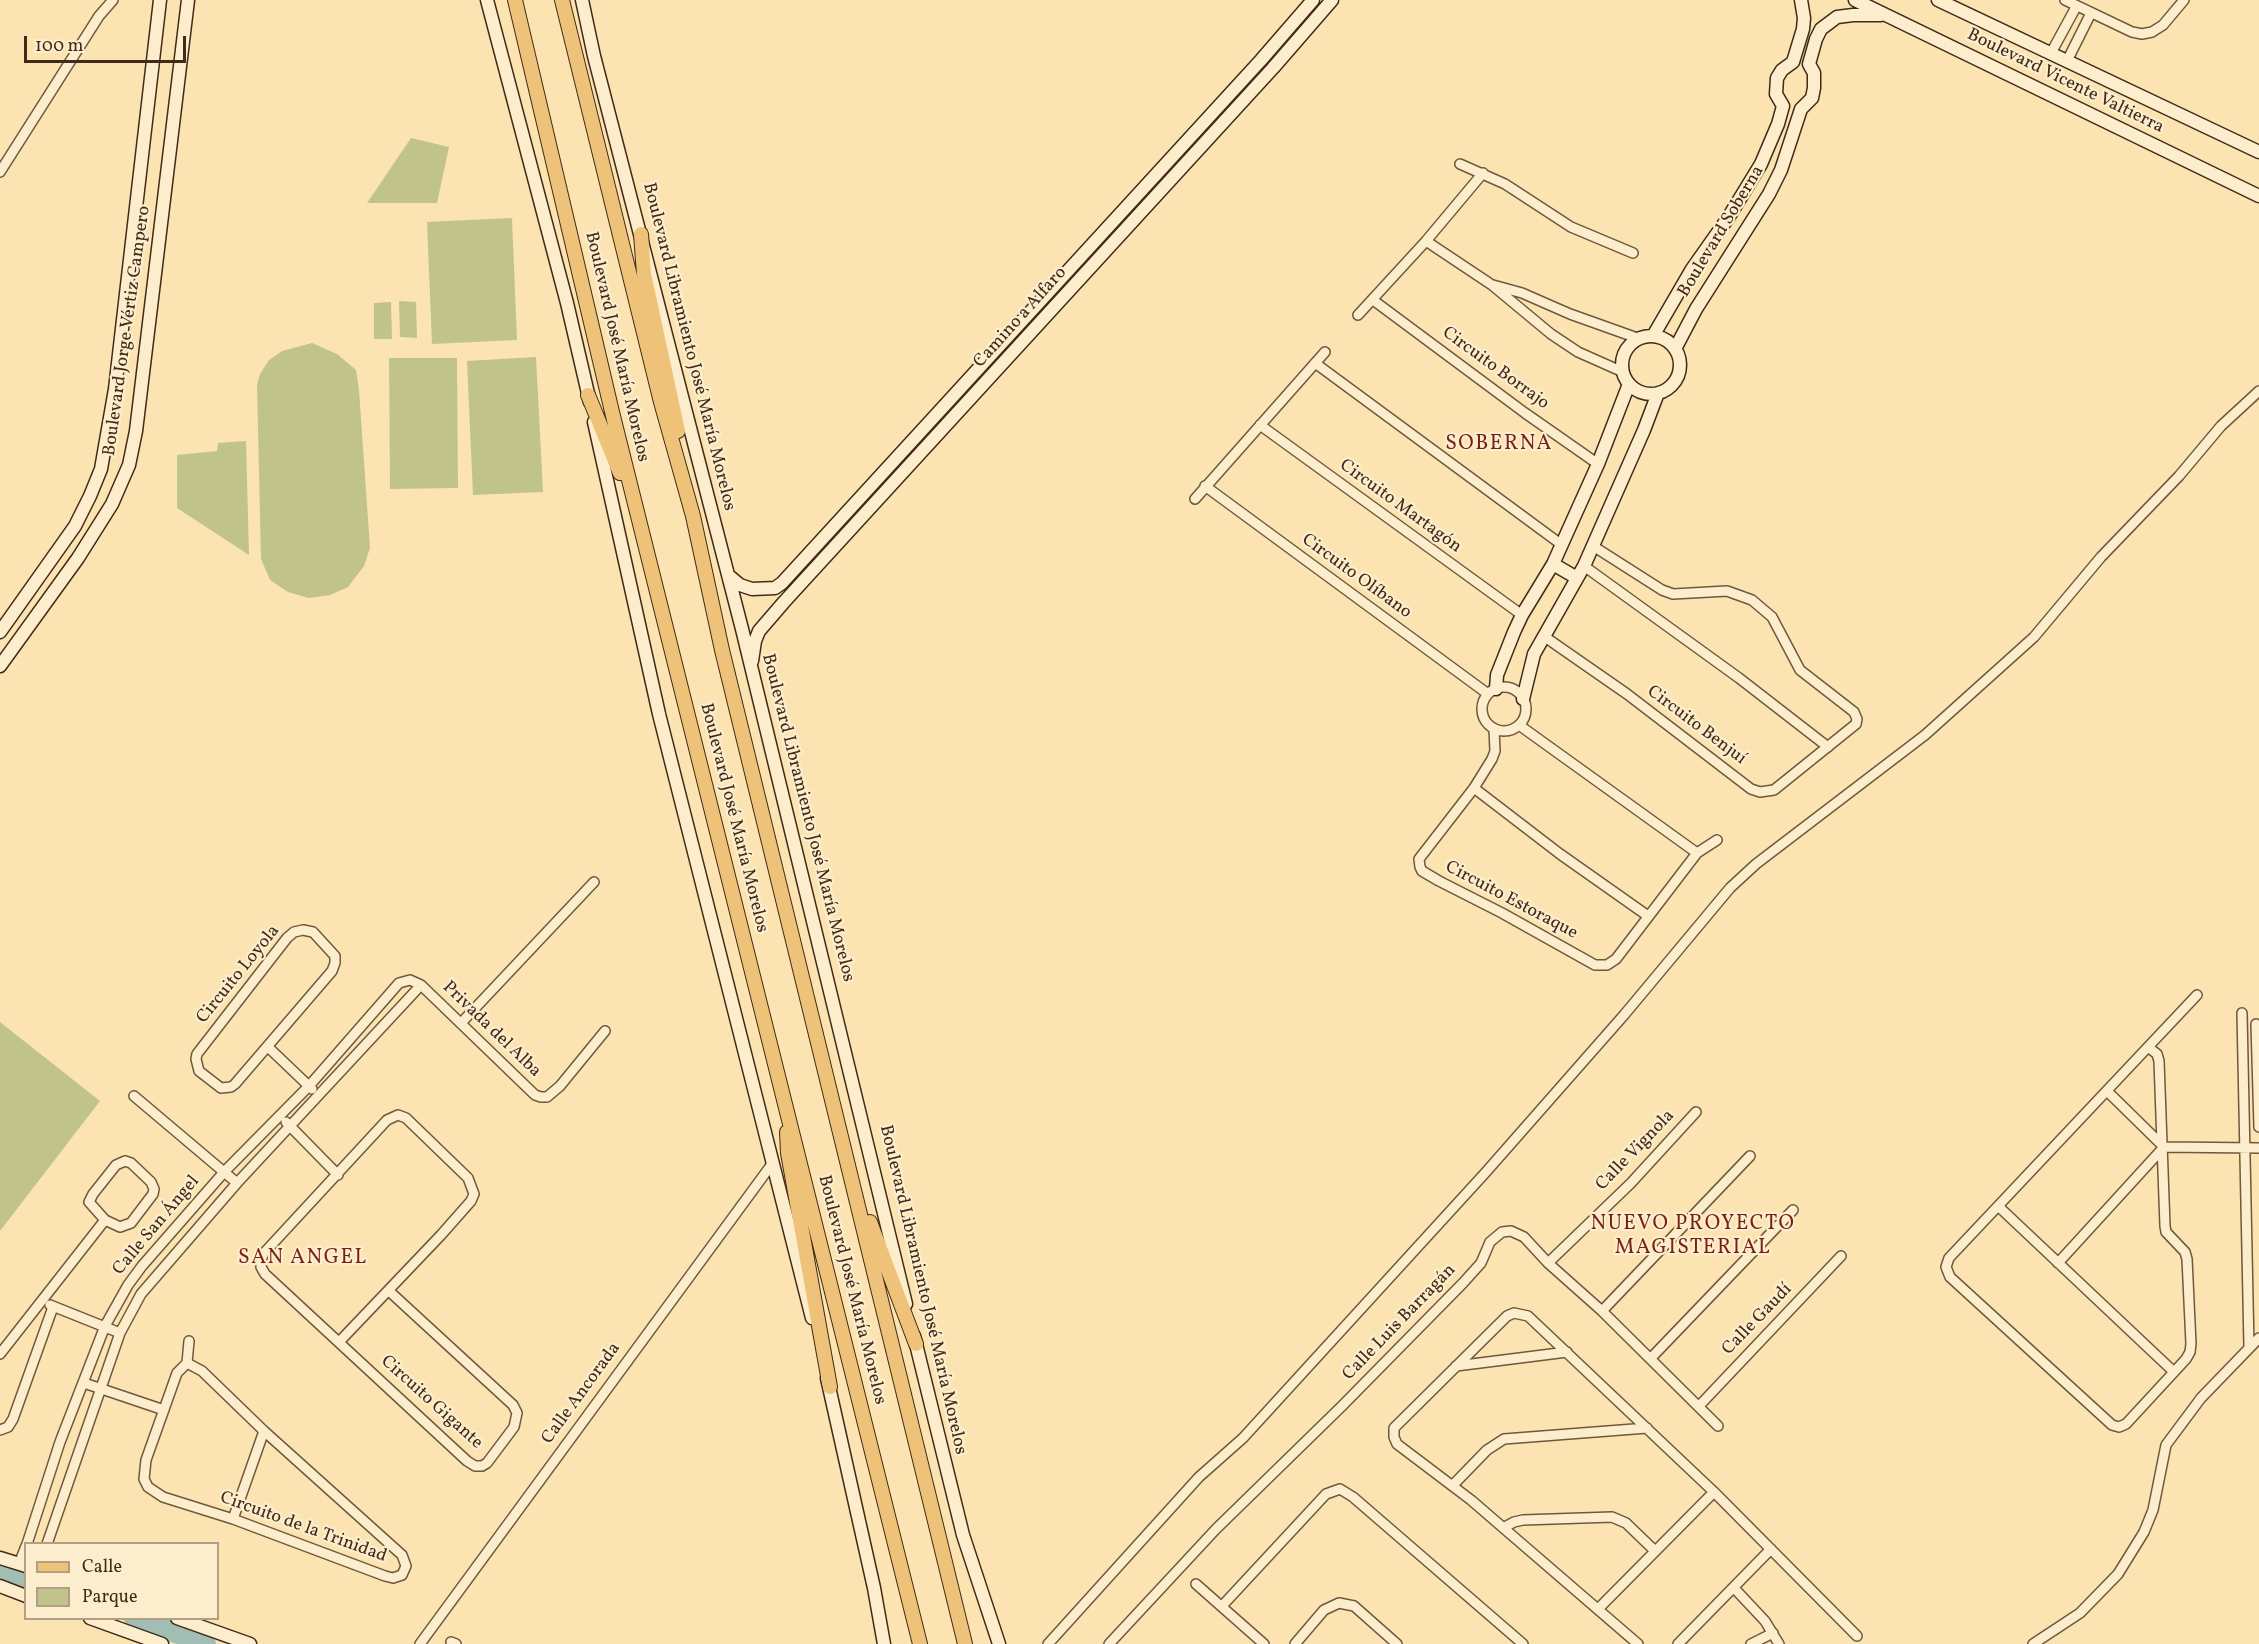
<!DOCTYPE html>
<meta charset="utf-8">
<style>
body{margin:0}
#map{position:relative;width:2259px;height:1644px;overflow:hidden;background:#fbe4b2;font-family:Vollkorn,serif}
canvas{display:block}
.legend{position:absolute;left:24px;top:1542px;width:195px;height:78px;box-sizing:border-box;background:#fcedcd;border:2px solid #b29f85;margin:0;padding:8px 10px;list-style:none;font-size:18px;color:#422a18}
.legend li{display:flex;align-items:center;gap:12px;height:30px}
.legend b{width:30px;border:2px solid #b29f85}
.scale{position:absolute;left:24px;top:36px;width:162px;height:27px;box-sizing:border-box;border:3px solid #422a18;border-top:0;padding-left:8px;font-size:18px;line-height:21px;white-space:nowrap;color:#422a18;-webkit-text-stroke:4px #fcedcd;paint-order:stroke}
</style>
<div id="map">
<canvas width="2259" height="1644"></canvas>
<ul class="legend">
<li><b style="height:8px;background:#eec279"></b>Calle</li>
<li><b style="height:16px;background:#c0c48b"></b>Parque</li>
</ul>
<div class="scale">100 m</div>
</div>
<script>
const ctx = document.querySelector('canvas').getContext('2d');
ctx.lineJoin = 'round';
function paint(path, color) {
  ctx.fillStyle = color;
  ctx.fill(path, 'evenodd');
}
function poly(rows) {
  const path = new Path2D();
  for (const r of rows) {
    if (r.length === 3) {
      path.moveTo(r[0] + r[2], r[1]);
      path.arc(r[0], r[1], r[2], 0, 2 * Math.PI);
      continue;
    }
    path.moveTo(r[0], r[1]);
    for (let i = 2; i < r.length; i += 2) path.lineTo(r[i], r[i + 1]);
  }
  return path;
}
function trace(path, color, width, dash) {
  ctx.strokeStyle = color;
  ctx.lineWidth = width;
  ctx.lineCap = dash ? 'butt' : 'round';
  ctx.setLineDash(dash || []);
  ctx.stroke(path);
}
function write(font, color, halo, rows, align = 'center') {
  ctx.font = font + ' Vollkorn,serif';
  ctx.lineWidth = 4.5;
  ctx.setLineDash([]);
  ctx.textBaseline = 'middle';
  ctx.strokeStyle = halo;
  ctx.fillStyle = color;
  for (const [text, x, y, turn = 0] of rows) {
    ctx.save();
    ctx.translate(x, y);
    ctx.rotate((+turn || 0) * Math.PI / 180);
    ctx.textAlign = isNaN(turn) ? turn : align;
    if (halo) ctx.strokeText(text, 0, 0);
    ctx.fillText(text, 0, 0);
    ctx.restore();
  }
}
paint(poly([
 [411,138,449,147,437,203,367,203],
 [512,218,517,340,432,344,427,222],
 [399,301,416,302,417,338,400,337],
 [391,302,392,339,374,339,374,303],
 [312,343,337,354,356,370,359,390,370,548,364,566,348,587,330,595,309,598,288,592,270,580,261,559,257,385,260,374,269,360,282,351],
 [536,357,543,492,473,495,467,361],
 [389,358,457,358,458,488,390,489],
 [246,441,249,555,177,508,177,455,217,451,218,443],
 [0,1022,100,1101,0,1231]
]), '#c0c48b');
trace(poly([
 [0,1571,26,1580],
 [134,1618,206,1644]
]), '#a0beb3', 20);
const street = poly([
 [2065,0,2132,32,2142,34,2152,32,2163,25,2184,0],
 [2051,53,2076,7],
 [2067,61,2091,13],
 [1460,164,1505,184,1571,227,1633,253],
 [0,172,99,16,113,0],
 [1426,241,1492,285,1551,334,1578,352,1623,372],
 [1493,285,1522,293,1570,314,1640,339],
 [1373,300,1525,413,1598,464],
 [1358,315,1426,241,1483,173],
 [1315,363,1562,545],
 [1260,425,1522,615],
 [1205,486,1488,694],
 [1195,499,1325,352],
 [1584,566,1739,678,1828,747],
 [1545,637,1627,694,1751,789,1760,792,1774,790,1856,724,1857,719,1854,712,1800,670,1772,617,1752,600,1727,591,1673,594,1662,590,1593,546],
 [1504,709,22],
 [1519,725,1697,853],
 [1494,729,1495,751,1492,759,1474,788,1419,859,1420,867,1422,871,1439,881,1502,913,1586,960,1595,965,1607,965,1616,959,1697,853,1717,840],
 [1474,788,1560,854,1648,916],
 [303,930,313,932,335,956,335,963,332,971,235,1084,231,1087,221,1088,199,1071,196,1059,197,1054,287,938,294,932,303,930],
 [2242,1013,2249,1347],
 [462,1022,594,882],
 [2256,1024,2259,1127],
 [268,1047,312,1089],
 [2148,1047,2157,1054,2159,1061,2165,1226,2166,1232,2185,1252,2187,1259,2191,1344,2190,1352,2186,1359,2126,1424,2119,1427,2112,1425,1950,1277,1946,1267,1949,1258,2197,995],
 [2107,1091,2164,1147,2259,1148],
 [134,1096,237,1183],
 [286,1122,338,1175],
 [125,1161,131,1163,151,1182,154,1189,153,1194,131,1223,120,1227,105,1220,89,1202,93,1194,116,1165,125,1161],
 [1998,1206,2174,1372],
 [1548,1263,1631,1183,1696,1112],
 [2058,1263,2164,1147],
 [50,1305,120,1333],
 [1602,1311,1750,1156],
 [339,1342,441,1235,471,1201,474,1194,468,1178,406,1118,398,1115,387,1120,264,1253,261,1260,261,1267,265,1274,467,1461,475,1466,482,1466,487,1463,514,1427,517,1413,513,1405,389,1291],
 [0,1354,105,1220],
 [1651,1358,1793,1210],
 [187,1363,202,1371,264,1431,402,1555,406,1566,402,1575,393,1578,385,1576,233,1519,163,1497,148,1487,144,1479,146,1460,177,1373,187,1363,189,1341],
 [1456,1366,1567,1352],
 [84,1383,164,1410],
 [1699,1406,1841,1256],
 [0,1430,8,1427,13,1419,53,1307],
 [1453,1485,1487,1450,1504,1439,1647,1428],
 [233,1519,264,1431],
 [1503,1528,1514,1522,1523,1520,1612,1517,1626,1523,1655,1551],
 [27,1544,60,1442,105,1326,128,1285,142,1266,225,1171,309,1086,399,983,410,980,421,985,535,1095,541,1097,547,1097,560,1086,605,1031],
 [47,1544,120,1333,141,1294,237,1183,421,985],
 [19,1564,26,1546],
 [1196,1584,1264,1644],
 [1734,1588,1765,1621,1779,1644],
 [1222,1606,1326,1494,1340,1489,1353,1497,1523,1644],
 [1598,1609,1714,1492],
 [451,1642,456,1644],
 [420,1644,772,1164],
 [1048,1644,1199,1477,1243,1438,1486,1172,1624,1015,1730,888,1756,864,1925,735,2034,637,2101,557,2179,476,2221,426,2259,391],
 [1109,1644,1216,1529,1342,1406,1463,1283,1481,1263,1490,1242,1502,1232,1511,1231,1524,1237,1548,1263,1602,1311,1718,1426],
 [1295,1644,1324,1610,1339,1603,1354,1606,1397,1644],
 [1638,1644,1471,1500,1397,1444,1394,1437,1394,1428,1507,1316,1514,1313,1528,1316,1714,1492,1857,1636],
 [1678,1644,1771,1549],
 [1751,1644,1773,1633],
 [2033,1644,2080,1613,2118,1574,2144,1532,2153,1510,2166,1445,2201,1398,2259,1338]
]);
const secondary = poly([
 [487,0,567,303,590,402],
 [582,0,594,56,742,629,906,1304],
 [1855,0,2259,196],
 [1938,0,2259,152],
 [1653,336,1692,269,1728,218,1761,164,1778,124,1783,106,1776,94,1777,78,1782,70,1793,62,1803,29,1804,18,1801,0],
 [1651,365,29],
 [1675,349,1696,309,1769,194,1781,170,1801,109,1812,98,1814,88,1814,73,1809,64,1816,39,1821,29,1837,17,1853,15,1881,15],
 [594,422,659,714,812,1318],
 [1553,564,1577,578],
 [728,575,740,585,752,589,775,588,782,583,1261,60,1313,0],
 [0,632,75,526,90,496,101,469,115,389,160,0],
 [752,661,755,641,759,631,784,602,1273,68,1332,0],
 [0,666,78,558,112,504,129,465,136,431,188,0],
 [1496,689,1497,675,1514,632,1522,615,1553,564,1598,464,1629,384],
 [1523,699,1534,654,1584,566,1644,430,1658,393],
 [914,1336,963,1535,999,1644],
 [827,1378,874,1588,884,1644],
 [0,1558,26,1566],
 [0,1586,26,1596],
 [90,1618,162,1644],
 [177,1618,250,1644]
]);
const primary = poly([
 [515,0,613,416,920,1644],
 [562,0,661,402,693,516,722,650,965,1644],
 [641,234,644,274,678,431],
 [588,395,620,473],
 [787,1132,788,1153,830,1387],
 [870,1222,916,1344]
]);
trace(street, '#70583e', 12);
trace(secondary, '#422a18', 15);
trace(primary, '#422a18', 16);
trace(street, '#fcedcd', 9);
trace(secondary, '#fcedcd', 12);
trace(primary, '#eec279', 14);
write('18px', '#422a18', '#fcedcd', [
 ["Boulevard Vicente Valtierra",2065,82,26],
 ["Boulevard Soberna",1722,232,-59],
 ["Camino a Alfaro",1021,318,-48],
 ["Boulevard Jorge Vértiz Campero",128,331,-82],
 ["Boulevard José María Morelos",616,347,77],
 ["Boulevard Libramiento José María Morelos",688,347,76],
 ["Circuito Borrajo",1495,369,36],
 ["Circuito Martagón",1400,507,36],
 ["Circuito Olíbano",1356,577,36],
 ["Circuito Benjuí",1696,726,37],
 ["Boulevard José María Morelos",733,818,76],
 ["Boulevard Libramiento José María Morelos",807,818,76],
 ["Circuito Estoraque",1511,901,28],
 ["Circuito Loyola",239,975,-51],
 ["Privada del Alba",491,1030,44],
 ["Calle Vignola",1636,1151,-46],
 ["Calle San Ángel",157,1226,-50],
 ["Boulevard José María Morelos",851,1290,76],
 ["Boulevard Libramiento José María Morelos",922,1290,77],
 ["Calle Gaudí",1758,1320,-46],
 ["Calle Luis Barragán",1400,1323,-46],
 ["Calle Ancorada",582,1394,-54],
 ["Circuito Gigante",431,1403,42],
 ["Circuito de la Trinidad",303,1528,20]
]);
ctx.letterSpacing = '1.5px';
write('21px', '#7a1f14', '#fcedcd', [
 ["SOBERNA",1499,445],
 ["NUEVO PROYECTO",1693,1225],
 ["MAGISTERIAL",1693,1249],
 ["SAN ANGEL",303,1259]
]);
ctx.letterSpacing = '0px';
</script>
